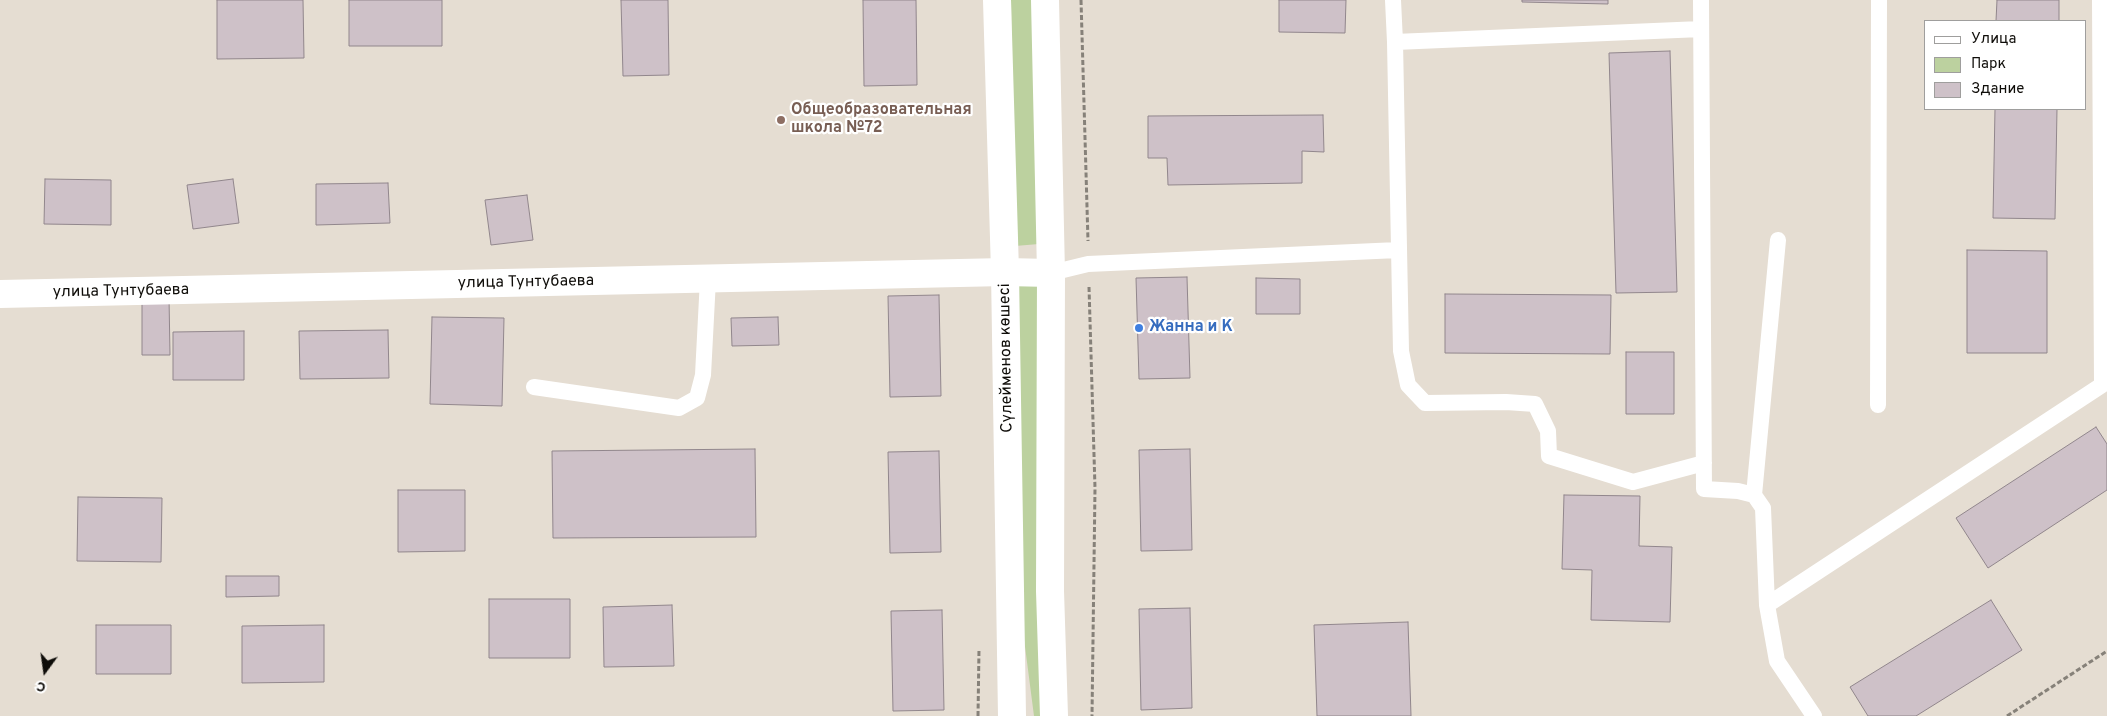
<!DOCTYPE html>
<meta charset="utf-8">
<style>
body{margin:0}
#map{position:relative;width:2107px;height:716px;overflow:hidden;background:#e5ddd2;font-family:Overpass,sans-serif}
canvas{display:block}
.legend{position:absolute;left:1924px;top:20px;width:162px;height:90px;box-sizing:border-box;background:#fff;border:1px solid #9f9e9d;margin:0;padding:6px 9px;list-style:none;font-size:15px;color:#0f0d09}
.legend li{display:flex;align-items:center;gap:10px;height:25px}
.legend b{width:25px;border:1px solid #9f9e9d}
.north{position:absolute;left:20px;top:646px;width:50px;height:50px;-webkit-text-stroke:4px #fff;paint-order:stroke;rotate:194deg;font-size:14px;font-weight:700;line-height:20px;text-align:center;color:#0f0d09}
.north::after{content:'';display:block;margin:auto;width:18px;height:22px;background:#0f0d09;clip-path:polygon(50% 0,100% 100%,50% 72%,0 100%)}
</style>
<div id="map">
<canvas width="2107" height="716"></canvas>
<ul class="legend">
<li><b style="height:6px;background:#fff"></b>Улица</li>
<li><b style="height:14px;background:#bcd19f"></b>Парк</li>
<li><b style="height:14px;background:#cec1c8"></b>Здание</li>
</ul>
<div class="north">С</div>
</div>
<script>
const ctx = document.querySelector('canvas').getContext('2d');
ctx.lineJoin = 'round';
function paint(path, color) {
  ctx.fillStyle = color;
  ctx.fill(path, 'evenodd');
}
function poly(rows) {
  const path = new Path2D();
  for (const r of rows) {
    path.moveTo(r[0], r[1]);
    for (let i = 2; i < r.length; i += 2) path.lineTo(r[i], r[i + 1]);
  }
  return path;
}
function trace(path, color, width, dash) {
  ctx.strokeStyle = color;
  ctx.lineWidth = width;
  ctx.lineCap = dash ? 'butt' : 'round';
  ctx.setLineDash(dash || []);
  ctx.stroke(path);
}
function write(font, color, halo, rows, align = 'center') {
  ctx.font = font + ' Overpass,sans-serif';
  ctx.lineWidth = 4.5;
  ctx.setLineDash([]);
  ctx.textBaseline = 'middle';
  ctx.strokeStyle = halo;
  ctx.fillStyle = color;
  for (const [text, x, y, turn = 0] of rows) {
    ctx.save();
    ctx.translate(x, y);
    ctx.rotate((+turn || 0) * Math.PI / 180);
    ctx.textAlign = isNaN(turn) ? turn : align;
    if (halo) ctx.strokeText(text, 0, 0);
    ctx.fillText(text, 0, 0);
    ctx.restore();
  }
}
paint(poly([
 [1011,0,1036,0,1039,244,1015,246],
 [1016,285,1042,285,1048,716,1034,716,1020,608]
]), '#bcd19f');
const building = poly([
 [217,0,303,0,304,58,217,59,217,0],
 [349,0,442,0,442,46,349,46,349,0],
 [621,0,668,0,669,75,623,76,621,0],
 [863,0,916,0,917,85,864,86,863,0],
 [1279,0,1346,0,1345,33,1279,32,1279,0],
 [1522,0,1608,0,1608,4,1522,2,1522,0],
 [1997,0,2059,0,2059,21,1996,21,1997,0],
 [1670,51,1677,292,1616,293,1609,53,1670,51],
 [1995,109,2057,109,2055,219,1993,218,1995,109],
 [1323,115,1324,152,1302,151,1302,183,1168,185,1167,158,1148,158,1148,116,1323,115],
 [45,179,111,180,111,225,44,224,45,179],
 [233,179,239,223,193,229,187,185,233,179],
 [388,183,390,223,316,225,316,184,388,183],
 [527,195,533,240,491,245,485,200,527,195],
 [1967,250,2047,251,2047,353,1967,353,1967,250],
 [1187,277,1190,378,1139,379,1136,278,1187,277],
 [1256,278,1300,279,1300,314,1256,314,1256,278],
 [1445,294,1611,295,1610,354,1445,353,1445,294],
 [939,295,941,396,890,397,888,296,939,295],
 [142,297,169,297,170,355,142,355,142,297],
 [432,317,504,318,502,406,430,404,432,317],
 [778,317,779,345,732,346,731,318,778,317],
 [388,330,389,378,300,379,299,331,388,330],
 [244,331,244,380,173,380,173,332,244,331],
 [1626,352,1674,352,1674,414,1626,414,1626,352],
 [2096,427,2107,444,2107,490,1988,568,1956,518,2096,427],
 [755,449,756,537,553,538,552,451,755,449],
 [1190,449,1192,550,1141,551,1139,450,1190,449],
 [939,451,941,552,890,553,888,452,939,451],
 [398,490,465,490,465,551,398,552,398,490],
 [1564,495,1640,496,1639,546,1672,547,1670,622,1591,620,1592,570,1562,569,1564,495],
 [78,497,162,498,161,562,77,561,78,497],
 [226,576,279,576,279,596,226,597,226,576],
 [489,599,570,599,570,658,489,658,489,599],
 [1991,600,2022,650,1916,716,1868,716,1850,687,1991,600],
 [672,605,674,666,604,667,603,607,672,605],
 [1190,608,1192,708,1141,710,1139,609,1190,608],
 [942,610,944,710,893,711,891,611,942,610],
 [1408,622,1411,716,1317,716,1314,625,1408,622],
 [96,625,171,625,171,674,96,674,96,625],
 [324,625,324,682,242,683,242,626,324,625]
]);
paint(building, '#cec1c8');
trace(building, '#91868c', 1);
trace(poly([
 [1081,0,1088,241],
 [1089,287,1095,488,1092,716],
 [978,716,979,649],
 [2007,716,2107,651]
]), '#868179', 3, [5, 2.5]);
trace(poly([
 [1393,0,1395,42,1401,351,1408,385,1425,403,1506,402,1535,404,1548,431,1549,456,1633,482,1704,463],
 [1701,0,1704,489,1738,491,1754,495,1763,508,1767,605,1777,661,1814,716],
 [1395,42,1701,29],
 [1051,273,1088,264,1398,250],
 [534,387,679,408,697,398,703,375,708,279],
 [1878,405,1879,0],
 [1754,495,1778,240],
 [1767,605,2102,385,2100,0]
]), '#fff', 16);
trace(poly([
 [0,294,1005,272,1051,273]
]), '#fff', 28);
trace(poly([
 [997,0,1005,272,1012,716],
 [1045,0,1051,273,1050,591,1054,716]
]), '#fff', 28);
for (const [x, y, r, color] of [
 [781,120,5,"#8d6e63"],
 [1139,328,5,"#3f7fe0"]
]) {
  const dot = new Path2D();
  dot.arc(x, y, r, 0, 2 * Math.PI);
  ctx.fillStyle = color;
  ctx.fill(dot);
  trace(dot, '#fff', 2);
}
write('bold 16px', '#785e54', '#fff', [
 ["Общеобразовательная",791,111],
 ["школа №72",791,129]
], 'left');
write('16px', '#0f0d09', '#fff', [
 ["улица Тунтубаева",526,283,-1],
 ["улица Тунтубаева",121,292,-1],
 ["Сүлейменов көшесі",1007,358,-91]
]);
write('bold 16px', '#366cbe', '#fff', [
 ["Жанна и К",1149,328]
], 'left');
</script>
